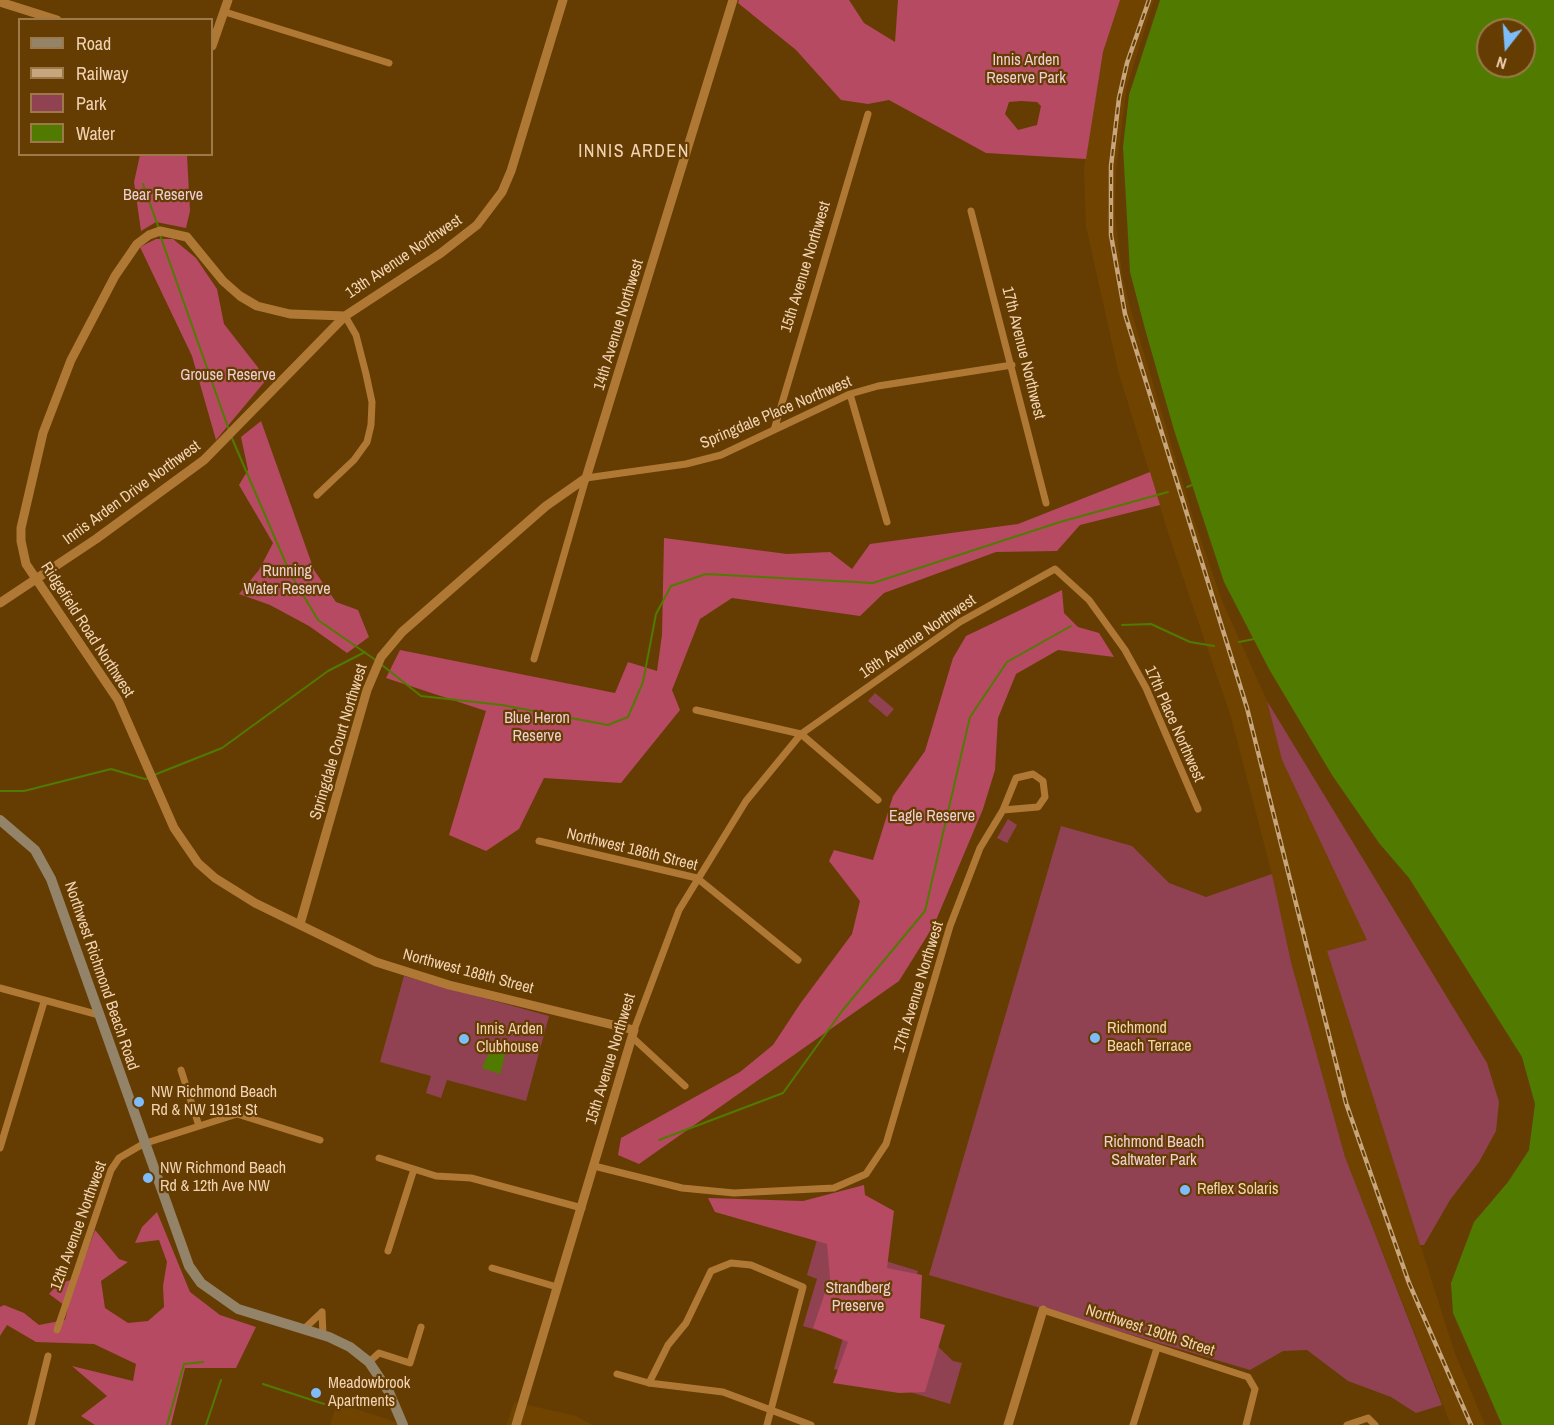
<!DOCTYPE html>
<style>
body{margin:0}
#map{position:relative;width:1554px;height:1425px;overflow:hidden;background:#653d02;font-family:"Archivo Narrow",sans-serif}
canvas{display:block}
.legend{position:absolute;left:18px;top:18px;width:195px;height:138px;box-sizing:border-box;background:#653d02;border:2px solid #9d7949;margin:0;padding:8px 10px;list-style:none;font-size:18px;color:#f1d3b3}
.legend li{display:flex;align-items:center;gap:12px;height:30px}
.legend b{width:30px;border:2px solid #9d7949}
.north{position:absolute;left:1476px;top:18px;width:60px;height:60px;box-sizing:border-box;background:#653d02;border:2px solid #9d7949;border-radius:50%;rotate:197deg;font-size:16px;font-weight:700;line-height:24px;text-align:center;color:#f1d3b3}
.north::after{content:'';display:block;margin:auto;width:21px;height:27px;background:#7fbdfa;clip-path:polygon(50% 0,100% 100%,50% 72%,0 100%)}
</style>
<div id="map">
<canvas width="1554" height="1425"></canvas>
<ul class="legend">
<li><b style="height:8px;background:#928369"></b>Road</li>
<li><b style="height:8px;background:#c7a67d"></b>Railway</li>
<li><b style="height:16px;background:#904252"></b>Park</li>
<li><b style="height:16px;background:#517a00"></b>Water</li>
</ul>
<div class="north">N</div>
</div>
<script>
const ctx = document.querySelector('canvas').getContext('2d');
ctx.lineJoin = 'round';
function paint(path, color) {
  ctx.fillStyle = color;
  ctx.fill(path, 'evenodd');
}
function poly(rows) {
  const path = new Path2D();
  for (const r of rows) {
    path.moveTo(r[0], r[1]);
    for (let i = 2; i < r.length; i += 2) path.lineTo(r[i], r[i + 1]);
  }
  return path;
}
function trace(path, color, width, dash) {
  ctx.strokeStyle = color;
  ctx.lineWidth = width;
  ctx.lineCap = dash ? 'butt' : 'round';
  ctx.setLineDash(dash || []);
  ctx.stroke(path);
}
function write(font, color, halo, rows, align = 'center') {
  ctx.font = font + ' "Archivo Narrow",sans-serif';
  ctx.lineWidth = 4.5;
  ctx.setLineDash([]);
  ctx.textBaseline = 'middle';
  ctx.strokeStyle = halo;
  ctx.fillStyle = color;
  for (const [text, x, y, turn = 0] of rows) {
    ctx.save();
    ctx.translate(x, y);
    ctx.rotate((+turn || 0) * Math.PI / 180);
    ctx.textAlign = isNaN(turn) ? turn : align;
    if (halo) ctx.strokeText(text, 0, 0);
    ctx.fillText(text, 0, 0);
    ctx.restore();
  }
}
paint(poly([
 [1120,0,1154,0,1127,86,1116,171,1115,214,1122,275,1130,307,1194,520,1222,601,1267,701,1282,760,1368,940,1327,951,1454,1351,1485,1425,1451,1425,1345,1157,1291,962,1272,874,1231,717,1172,545,1119,374,1086,226,1084,169,1103,52],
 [514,1402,576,1416,592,1425,507,1425],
 [337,1403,405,1425,330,1425]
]), '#704400');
paint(poly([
 [875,693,894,709,887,717,868,701],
 [1267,701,1487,1063,1499,1102,1496,1131,1479,1162,1450,1200,1424,1245,1420,1245,1327,951,1367,940,1282,760],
 [1008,819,1017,825,1007,843,997,838],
 [1061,826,1132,846,1169,883,1206,897,1272,874,1291,962,1345,1157,1442,1405,1416,1413,1391,1397,1348,1381,1307,1350,1283,1351,1250,1370,929,1275],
 [404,976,549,1016,526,1101,447,1080,441,1098,426,1093,431,1076,380,1062],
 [817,1240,918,1271,905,1315,953,1361,962,1363,950,1404,834,1369,843,1338,803,1326,817,1279,807,1275]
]), '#904252');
paint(poly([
 [739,0,849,0,864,23,895,42,898,0,1120,0,1103,52,1086,159,986,153,889,100,868,104,841,100,796,50,738,3],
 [1021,101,1037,102,1041,106,1037,125,1018,130,1005,114,1009,102],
 [140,155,187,155,190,211,186,228,156,222,141,231,134,182],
 [156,239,173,239,196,258,217,289,224,324,267,379,216,440,192,356,140,247],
 [261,421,314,570,336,602,358,610,369,637,347,653,309,626,270,605,239,594,259,570,273,543,239,485,248,470,241,437],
 [1150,472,1160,505,1080,525,1057,551,996,552,884,593,860,616,732,598,700,619,672,690,680,710,621,783,544,778,519,829,486,851,449,835,486,711,386,678,400,650,615,693,628,662,657,671,662,635,664,538,787,554,830,552,852,569,870,544,1018,524],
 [1062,590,1064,613,1078,627,1099,633,1114,657,1058,650,1016,674,998,718,995,770,983,809,934,925,899,981,639,1164,618,1155,621,1138,740,1072,773,1045,800,1004,852,934,860,901,829,861,834,850,873,860,893,796,925,751,953,658,966,636],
 [864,1185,865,1195,894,1211,887,1268,922,1275,920,1318,945,1325,925,1392,899,1393,833,1383,848,1342,813,1328,830,1278,827,1244,715,1212,708,1198,803,1201],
 [157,1212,190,1292,220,1315,256,1327,236,1368,185,1368,171,1425,95,1425,81,1416,107,1396,72,1366,133,1381,136,1364,94,1344,36,1342,7,1325,0,1336,0,1307,4,1305,24,1313,39,1325,65,1320,68,1308,49,1294,58,1284,77,1278,95,1230,119,1259,128,1262,101,1281,105,1308,128,1323,148,1321,164,1307,163,1286,167,1262,159,1240,135,1243,142,1227]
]), '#b54a62');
paint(poly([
 [1160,0,1554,0,1554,1425,1502,1425,1453,1313,1451,1283,1474,1222,1508,1182,1529,1150,1535,1104,1522,1057,1409,878,1379,843,1332,775,1269,669,1224,582,1174,430,1145,329,1130,272,1123,147,1129,95],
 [1488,30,1524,30,1524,66,1488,66],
 [493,1044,507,1048,500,1074,482,1068]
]), '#517a00');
trace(poly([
 [143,184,159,229],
 [160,235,229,430],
 [231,436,290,573,318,620,377,661],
 [1187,487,1192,485],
 [1122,625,1151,624,1190,642,1214,646],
 [1239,642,1254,639],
 [382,665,421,696,502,705,608,725,628,717,643,682,656,614,671,586,706,574,873,583,1060,522,1168,492],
 [154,775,222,748,328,671,365,652],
 [0,791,24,791,111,769,145,779,149,778],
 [659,1140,783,1093,842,1011,925,911,970,717,1007,662,1071,626],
 [263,1384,324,1404],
 [167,1425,184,1364,203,1362],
 [206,1425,221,1380]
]), '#517a00', 2);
trace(poly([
 [225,12,389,63],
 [971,211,1046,503],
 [850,394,887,522],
 [774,430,868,114],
 [317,495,354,460,367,442,371,425,372,402,366,374,356,335,345,316],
 [534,659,586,478,686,464,721,455,850,394,878,386,1012,365],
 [696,710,801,734,878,800],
 [539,841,697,878,798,960],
 [0,988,99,1015],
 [634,1030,679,910,746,801,801,734,960,622,1055,569,1089,600,1125,650,1146,688,1198,809],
 [633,1038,685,1086],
 [181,1070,199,1126],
 [0,1148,44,1002],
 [379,1158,436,1176,471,1178,582,1208],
 [594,1166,682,1188,734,1193,834,1188,866,1174,886,1144,950,926,980,848,1003,810,1016,778,1033,774,1043,781,1045,797,1038,807,1003,810],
 [388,1251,414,1169],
 [492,1268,557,1287],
 [1043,1310,1248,1377,1255,1389,1246,1425],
 [322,1312,323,1335],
 [304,1329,322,1312],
 [57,1330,111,1170,119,1158,143,1144,237,1114,320,1140],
 [369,1362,379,1353,410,1363,421,1327],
 [617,1374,649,1383,723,1392,811,1425],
 [649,1383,668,1345,686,1323,711,1271,731,1263,751,1265,803,1287,767,1425],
 [31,1425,48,1356],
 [1133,1425,1157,1348],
 [1347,1425,1368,1418,1375,1425]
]), '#af7935', 7);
trace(poly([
 [0,2,57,20],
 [212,46,228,0],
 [345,316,290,314,257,306,240,296,223,281,187,237,160,231,149,235,137,244,115,276,71,360,43,433,21,528,21,541,26,564,118,700,174,828,198,863,215,878,255,903,376,962,449,985,634,1030,516,1425],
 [0,603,96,539,204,460,345,316,441,253,477,225,502,192,511,171,563,0],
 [300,924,367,690,381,657,402,632,546,506,586,478,733,0],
 [1008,1425,1043,1310]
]), '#af7935', 9);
trace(poly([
 [0,820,35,850,51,879,189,1266,201,1283,238,1309,329,1337,350,1347,369,1362,389,1392,403,1425]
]), '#928369', 10);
const rail = poly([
 [1149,0,1127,63,1119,98,1111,166,1111,235,1125,314,1247,708,1346,1103,1409,1283,1471,1425]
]);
trace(rail, '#c7a67d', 4.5);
trace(rail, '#653d02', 2, [7]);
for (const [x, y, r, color] of [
 [1095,1038,6,"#7fbdfa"],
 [464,1039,6,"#7fbdfa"],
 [139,1102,6,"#7fbdfa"],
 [148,1178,6,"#7fbdfa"],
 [1185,1190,6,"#7fbdfa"],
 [316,1393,6,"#7fbdfa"]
]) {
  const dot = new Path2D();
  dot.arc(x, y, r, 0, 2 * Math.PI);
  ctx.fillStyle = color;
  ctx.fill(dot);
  trace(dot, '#653d02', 2);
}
write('16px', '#edcfd3', '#653d02', [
 ["Innis Arden",1026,61],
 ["Reserve Park",1026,79],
 ["Bear Reserve",163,196],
 ["Grouse Reserve",228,376],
 ["Running",287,572],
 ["Water Reserve",287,590],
 ["Blue Heron",537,719],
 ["Reserve",537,737],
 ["Eagle Reserve",932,817],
 ["Richmond Beach",1154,1143],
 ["Saltwater Park",1154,1161],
 ["Strandberg",858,1289],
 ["Preserve",858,1307]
]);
write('16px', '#f1d3b3', '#653d02', [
 ["13th Avenue Northwest",404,257,-34],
 ["15th Avenue Northwest",806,267,-73],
 ["14th Avenue Northwest",619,325,-73],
 ["17th Avenue Northwest",1023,353,76],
 ["Springdale Place Northwest",776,413,-23],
 ["Innis Arden Drive Northwest",132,493,-36],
 ["Ridgefield Road Northwest",87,630,57],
 ["16th Avenue Northwest",918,637,-34],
 ["17th Place Northwest",1174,724,66],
 ["Springdale Court Northwest",339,742,-73],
 ["Northwest 186th Street",632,850,14],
 ["Northwest 188th Street",468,972,15],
 ["Northwest Richmond Beach Road",101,976,71],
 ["17th Avenue Northwest",919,987,-73],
 ["15th Avenue Northwest",611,1059,-73],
 ["12th Avenue Northwest",79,1226,-70],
 ["Northwest 190th Street",1150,1331,18]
]);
write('16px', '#f1d3b3', '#653d02', [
 ["Richmond",1107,1029],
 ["Beach Terrace",1107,1047],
 ["Innis Arden",476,1030],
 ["Clubhouse",476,1048],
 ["NW Richmond Beach",151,1093],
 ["Rd & NW 191st St",151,1111],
 ["NW Richmond Beach",160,1169],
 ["Rd & 12th Ave NW",160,1187],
 ["Reflex Solaris",1197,1190],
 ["Meadowbrook",328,1384],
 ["Apartments",328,1402]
], 'left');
ctx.letterSpacing = '1.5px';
write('18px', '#f1d3b3', '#653d02', [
 ["INNIS ARDEN",634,152]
]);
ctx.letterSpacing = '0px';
</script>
